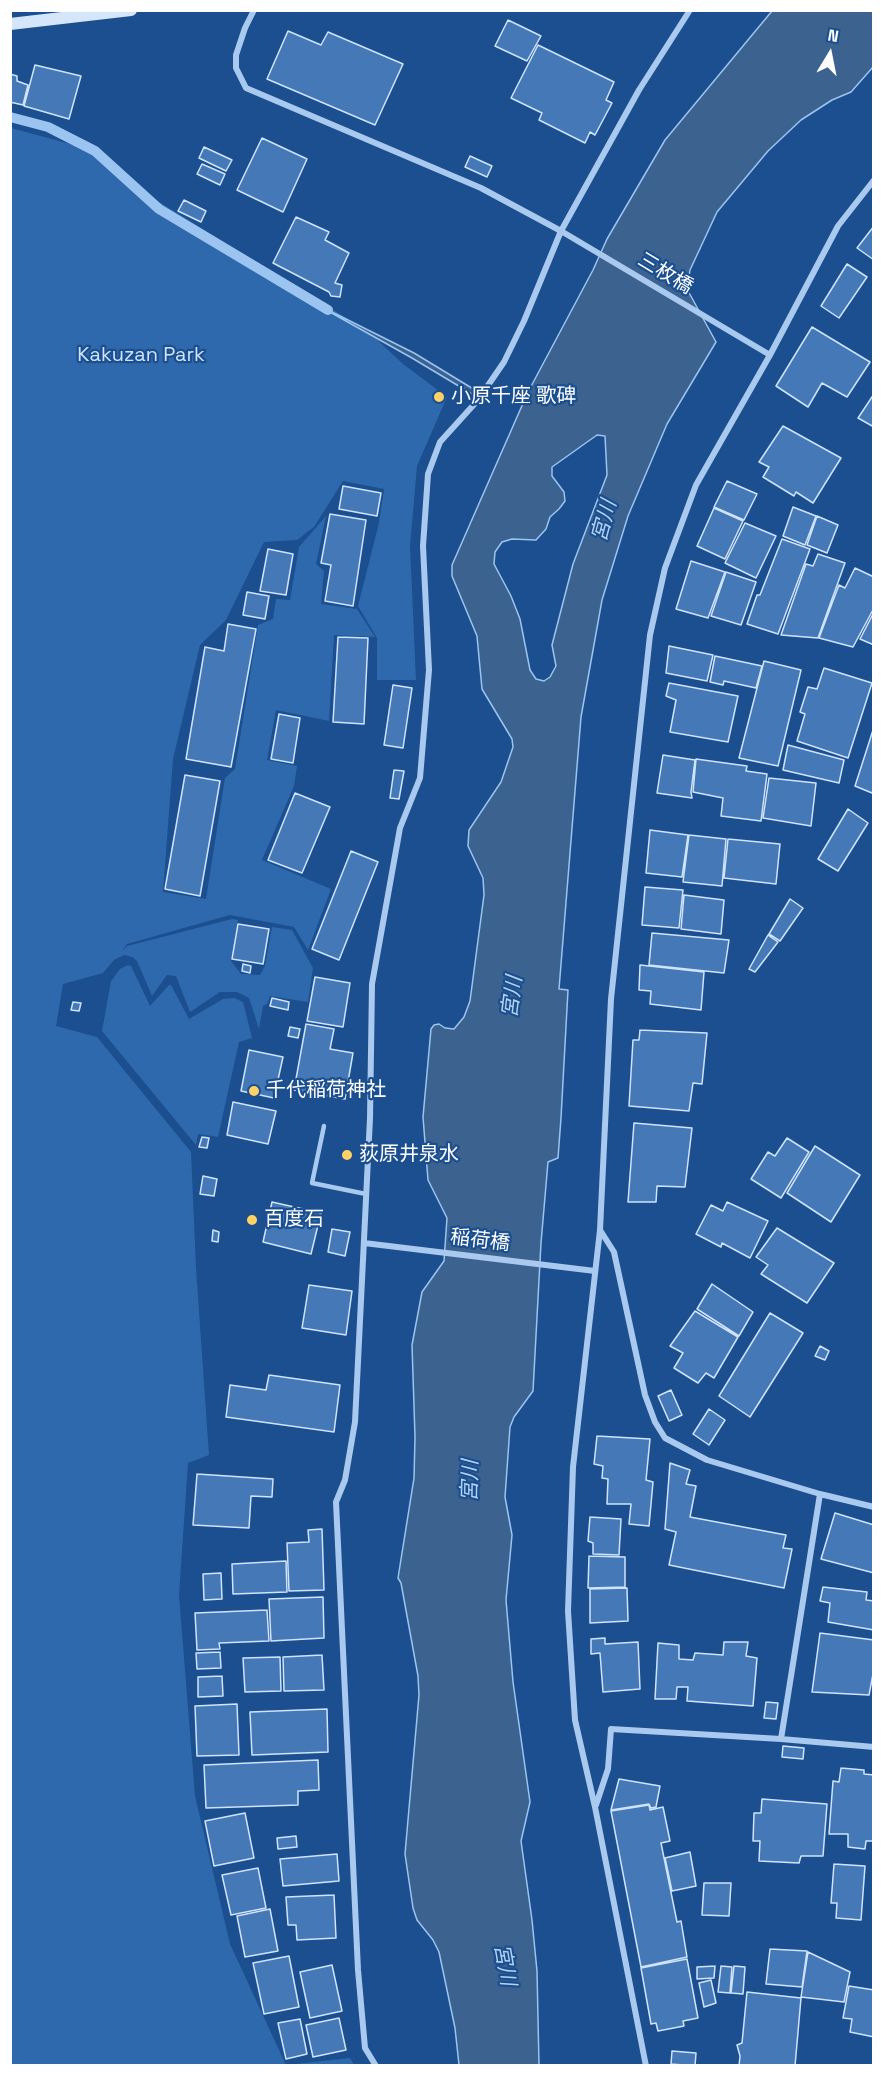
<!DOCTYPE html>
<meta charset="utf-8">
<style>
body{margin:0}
#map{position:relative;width:884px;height:2076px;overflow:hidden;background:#1b4f8f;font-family:"Space Grotesk",sans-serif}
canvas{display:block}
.frame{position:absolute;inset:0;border:12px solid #fff;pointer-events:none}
.north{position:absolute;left:800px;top:24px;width:60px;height:60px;-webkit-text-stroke:4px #1b4f8f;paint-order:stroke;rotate:10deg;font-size:16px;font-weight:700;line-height:24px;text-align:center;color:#fff}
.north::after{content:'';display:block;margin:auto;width:21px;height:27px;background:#fff;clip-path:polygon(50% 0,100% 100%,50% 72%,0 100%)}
</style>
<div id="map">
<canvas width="884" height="2076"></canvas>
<div class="frame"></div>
<div class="north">N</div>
</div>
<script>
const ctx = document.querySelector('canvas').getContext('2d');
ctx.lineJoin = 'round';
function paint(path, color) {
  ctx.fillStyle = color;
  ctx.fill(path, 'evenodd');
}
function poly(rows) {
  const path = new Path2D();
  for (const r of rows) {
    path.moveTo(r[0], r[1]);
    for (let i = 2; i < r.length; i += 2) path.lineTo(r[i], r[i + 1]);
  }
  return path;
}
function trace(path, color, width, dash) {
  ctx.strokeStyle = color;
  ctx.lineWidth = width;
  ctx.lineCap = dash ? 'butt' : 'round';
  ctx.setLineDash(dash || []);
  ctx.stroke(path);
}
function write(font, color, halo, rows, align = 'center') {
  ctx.font = font + ' "Space Grotesk","Noto Sans JP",sans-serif';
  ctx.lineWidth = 4.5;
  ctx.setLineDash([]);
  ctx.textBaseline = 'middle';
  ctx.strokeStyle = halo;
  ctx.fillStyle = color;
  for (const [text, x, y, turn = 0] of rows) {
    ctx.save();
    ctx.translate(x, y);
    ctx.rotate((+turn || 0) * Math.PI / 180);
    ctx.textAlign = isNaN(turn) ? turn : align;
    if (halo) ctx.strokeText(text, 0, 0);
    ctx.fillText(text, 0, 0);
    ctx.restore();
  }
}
paint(poly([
 [11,128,85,148,156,200,369,332,403,364,447,397,417,466,410,546,416,680,377,680,377,638,358,606,379,523,384,489,343,481,314,527,297,540,264,542,226,620,200,645,173,759,163,892,206,899,225,778,235,769,258,625,273,619,276,599,290,600,299,547,326,516,316,564,324,571,321,604,357,609,375,637,334,635,329,721,276,710,267,760,297,766,294,786,262,860,331,889,308,950,294,927,230,915,127,944,122,951,127,946,232,919,238,920,231,961,241,974,260,975,265,966,272,927,292,930,313,968,308,1002,270,996,267,1004,263,1006,259,1029,249,998,237,992,220,992,190,1012,176,976,167,975,152,996,137,961,132,957,124,955,114,960,103,973,63,984,56,1026,97,1037,191,1152,196,1268,209,1455,188,1463,179,1595,195,1796,230,1944,286,2065,11,2065],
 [128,965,131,966,150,1006,169,985,171,985,189,1019,223,999,234,998,243,1002,252,1038,239,1042,218,1137,198,1134,196,1145,102,1031,111,981,120,969],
 [350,2058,354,2065,287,2065]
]), '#2e69ad');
const water = poly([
 [772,11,873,11,873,67,851,92,832,100,801,120,768,151,717,212,690,270,687,289,716,342,667,424,628,516,602,600,581,717,559,989,568,990,561,1118,558,1158,548,1162,541,1243,533,1391,514,1417,510,1427,505,1497,512,1535,506,1600,513,1682,530,1802,521,1841,532,1920,537,1971,539,2065,459,2065,455,2028,439,1952,433,1940,417,1920,413,1908,405,1854,419,1695,418,1676,401,1583,398,1578,414,1478,415,1437,412,1345,422,1292,444,1261,447,1218,428,1180,423,1117,431,1029,434,1025,439,1024,445,1028,454,1029,464,1017,470,1001,484,895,483,878,468,846,469,830,501,782,513,747,512,739,482,689,477,636,452,576,452,565,528,392,593,270,607,239,665,140,772,11],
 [597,435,605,436,607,475,573,564,552,645,556,666,550,677,544,681,536,679,530,670,520,619,511,596,494,564,495,552,502,542,512,539,536,540,546,529,550,517,559,509,565,501,564,492,552,476,552,467,597,435],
 [312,302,414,353,475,390,472,394,412,358,312,302]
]);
paint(water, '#3c6290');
trace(water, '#9cc4f0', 1.5);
trace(poly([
 [10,117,48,127,95,151,159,209,328,310]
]), '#9cc4f0', 10);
const building = poly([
 [508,20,541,36,527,61,495,46,508,20],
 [288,31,321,45,328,32,403,64,375,125,267,79,288,31],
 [538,45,614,82,606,100,612,103,595,135,590,132,585,143,539,120,542,113,511,98,538,45],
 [35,65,81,76,69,119,24,106,35,65],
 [10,74,17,76,17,81,28,85,23,105,10,102,10,74],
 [262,138,307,159,283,212,237,190,262,138],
 [204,147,232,160,226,171,199,158,204,147],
 [470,156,492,166,487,177,465,167,470,156],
 [202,164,225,174,220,185,197,174,202,164],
 [184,200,206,211,201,222,178,211,184,200],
 [296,217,329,232,325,240,349,253,335,283,342,285,340,297,331,296,329,292,273,263,296,217],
 [874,226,874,260,857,248,874,226],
 [847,264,867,277,839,318,821,306,847,264],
 [812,327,870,362,847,397,822,383,808,407,776,386,812,327],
 [874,394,874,427,858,418,874,394],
 [783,426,841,458,813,503,796,492,794,496,763,477,769,467,759,462,783,426],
 [727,481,757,494,744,520,714,507,727,481],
 [343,486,381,493,377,516,339,509,343,486],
 [793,507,816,516,805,545,783,536,793,507],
 [714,508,743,521,725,559,697,546,714,508],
 [330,514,366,520,353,606,325,601,331,565,321,563,330,514],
 [817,516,838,525,827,553,807,545,817,516],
 [745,523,776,536,756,578,725,563,745,523],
 [782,539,810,549,778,634,747,624,757,595,760,595,782,539],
 [268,549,293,554,286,595,260,591,268,549],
 [818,554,845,563,818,638,781,635,806,564,813,566,818,554],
 [691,561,725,572,708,618,676,609,691,561],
 [855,568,874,577,874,608,853,647,819,638,839,585,845,588,855,568],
 [726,572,756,582,741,625,711,616,726,572],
 [247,592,269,596,265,619,243,615,247,592],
 [874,612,874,645,860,639,874,612],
 [228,624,256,629,231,767,186,759,205,647,224,651,228,624],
 [338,637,368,638,364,724,333,722,338,637],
 [669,646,713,655,707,681,666,673,669,646],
 [715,656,762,666,756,688,724,681,723,685,710,682,715,656],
 [764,661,801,670,778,766,739,758,764,661],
 [824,668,872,683,848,758,797,741,805,714,800,712,808,687,817,689,824,668],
 [669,683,738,696,728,742,670,732,676,700,666,696,669,683],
 [393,685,412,688,403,748,384,745,393,685],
 [279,714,300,718,293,763,271,759,279,714],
 [874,727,874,788,872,793,855,786,874,727],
 [788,745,844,760,839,783,783,770,788,745],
 [663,755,695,760,691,792,692,798,657,793,663,755],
 [696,759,747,766,746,771,767,774,761,821,721,816,723,798,693,792,696,759],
 [394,770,404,771,399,799,390,798,394,770],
 [185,775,220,781,200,896,165,889,185,775],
 [769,778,816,783,811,826,763,818,769,778],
 [295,793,330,807,302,873,268,860,295,793],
 [848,809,868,823,838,871,818,859,848,809],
 [650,830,688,835,682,877,646,873,650,830],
 [689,835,726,839,722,886,683,882,689,835],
 [728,839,780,844,776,884,724,878,728,839],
 [351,851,378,862,339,960,312,949,351,851],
 [645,887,683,890,679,928,642,925,645,887],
 [684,895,724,900,721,934,681,929,684,895],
 [790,899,803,908,780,941,769,934,790,899],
 [238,924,269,929,263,964,232,959,238,924],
 [652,933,729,940,724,973,649,965,652,933],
 [768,935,778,942,755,972,749,969,768,935],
 [243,964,251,966,250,973,242,971,243,964],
 [640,965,704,972,701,1010,650,1004,651,991,639,990,640,965],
 [315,977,350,983,343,1027,307,1021,315,977],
 [272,998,289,1002,288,1010,270,1006,272,998],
 [73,1002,81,1003,79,1011,71,1010,73,1002],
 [306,1024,334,1029,330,1049,353,1053,345,1099,294,1090,306,1024],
 [290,1027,300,1029,298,1038,288,1036,290,1027],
 [640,1030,707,1033,702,1084,693,1083,689,1111,629,1106,633,1040,639,1040,640,1030],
 [249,1050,283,1057,274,1098,241,1091,249,1050],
 [233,1102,276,1111,268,1144,227,1135,233,1102],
 [634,1123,692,1128,685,1187,657,1186,656,1202,628,1202,634,1123],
 [202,1137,209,1138,207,1148,199,1147,202,1137],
 [787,1138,809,1152,781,1198,751,1179,768,1152,775,1156,787,1138],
 [815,1146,860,1175,831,1222,787,1193,815,1146],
 [203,1176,217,1179,214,1196,200,1194,203,1176],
 [272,1202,321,1213,311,1254,263,1242,272,1202],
 [727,1202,768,1221,750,1258,722,1243,721,1247,696,1234,711,1205,723,1211,727,1202],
 [777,1228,834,1263,807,1303,761,1274,768,1265,756,1257,777,1228],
 [332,1229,350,1232,345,1256,328,1252,332,1229],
 [213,1230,219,1232,218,1242,212,1241,213,1230],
 [712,1284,753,1312,739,1336,697,1309,712,1284],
 [309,1285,352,1291,346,1335,302,1328,309,1285],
 [695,1311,738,1337,714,1378,706,1373,698,1383,674,1368,683,1353,670,1346,695,1311],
 [770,1313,803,1333,750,1417,719,1396,770,1313],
 [820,1346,829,1351,825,1360,815,1356,820,1346],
 [269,1375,340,1385,334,1432,226,1417,230,1385,266,1390,269,1375],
 [671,1390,682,1415,669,1421,658,1396,671,1390],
 [709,1409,725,1420,709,1445,693,1434,709,1409],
 [597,1436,650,1439,646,1480,653,1482,649,1526,629,1524,631,1504,607,1504,608,1479,602,1478,603,1466,594,1464,597,1436],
 [670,1463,690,1470,686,1484,696,1486,690,1517,786,1535,783,1548,792,1549,784,1588,669,1565,676,1532,665,1529,670,1463],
 [197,1474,273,1479,272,1497,251,1496,249,1528,193,1525,197,1474],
 [835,1513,874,1525,874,1573,821,1559,835,1513],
 [590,1517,621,1519,619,1555,593,1554,593,1543,588,1541,590,1517],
 [322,1529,324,1590,289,1591,287,1543,309,1542,308,1530,322,1529],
 [589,1556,625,1557,625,1587,588,1588,589,1556],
 [286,1561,287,1592,233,1594,232,1564,286,1561],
 [221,1573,222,1599,204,1600,203,1574,221,1573],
 [823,1587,867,1592,866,1600,874,1601,874,1630,828,1622,830,1603,820,1601,823,1587],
 [627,1588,628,1621,590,1623,590,1589,627,1588],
 [323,1597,324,1638,271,1641,269,1599,323,1597],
 [267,1610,269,1641,219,1643,220,1649,197,1650,195,1613,267,1610],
 [820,1633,874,1640,874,1669,869,1695,812,1692,820,1633],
 [605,1638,605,1644,638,1642,640,1689,603,1692,600,1653,591,1654,591,1639,605,1638],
 [724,1642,748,1642,746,1656,757,1658,753,1706,687,1701,688,1687,677,1687,676,1699,655,1699,658,1643,679,1645,679,1659,693,1660,695,1653,723,1655,724,1642],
 [220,1652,221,1668,197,1669,196,1653,220,1652],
 [322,1655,324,1690,284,1691,283,1657,322,1655],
 [280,1657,281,1691,245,1692,243,1658,280,1657],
 [222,1676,223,1696,198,1697,198,1677,222,1676],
 [766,1702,778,1703,776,1719,764,1718,766,1702],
 [237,1704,239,1755,197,1756,195,1706,237,1704],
 [327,1709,328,1752,252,1755,250,1712,327,1709],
 [783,1746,804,1748,803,1759,782,1757,783,1746],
 [318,1760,319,1790,298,1791,298,1805,206,1808,204,1765,318,1760],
 [841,1768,864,1770,864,1774,874,1775,874,1841,866,1841,865,1849,848,1847,848,1834,829,1834,833,1781,839,1782,841,1768],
 [619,1779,660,1786,656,1807,651,1808,649,1804,611,1810,619,1779],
 [762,1799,827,1804,823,1856,801,1856,799,1863,759,1861,760,1841,753,1841,754,1813,761,1813,762,1799],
 [649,1805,650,1810,663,1807,670,1841,661,1843,677,1922,681,1921,687,1957,641,1967,611,1811,649,1805],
 [245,1813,254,1858,214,1866,205,1821,245,1813],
 [296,1836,297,1847,278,1849,277,1838,296,1836],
 [690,1852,696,1886,672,1891,665,1858,690,1852],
 [337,1854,339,1881,283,1886,280,1859,337,1854],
 [834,1864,865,1866,861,1920,836,1918,837,1903,831,1903,834,1864],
 [258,1868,266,1908,231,1915,222,1875,258,1868],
 [704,1883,731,1883,729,1916,702,1915,704,1883],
 [334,1895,336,1938,297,1940,296,1925,288,1925,286,1897,334,1895],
 [270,1909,278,1951,245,1957,237,1916,270,1909],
 [770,1949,807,1951,802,1987,766,1984,770,1949],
 [808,1952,850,1972,844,2002,801,1997,808,1952],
 [289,1956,299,2007,264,2014,253,1963,289,1956],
 [687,1959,698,2018,683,2021,684,2026,658,2031,656,2023,651,2024,641,1968,687,1959],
 [332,1965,342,2011,310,2018,300,1972,332,1965],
 [715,1966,714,1978,697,1979,697,1967,715,1966],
 [721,1966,732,1967,730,1993,718,1992,721,1966],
 [734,1966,745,1967,743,1994,731,1993,734,1966],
 [711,1980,716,2003,704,2007,699,1983,711,1980],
 [849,1986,874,1990,874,2037,850,2032,852,2019,843,2018,849,1986],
 [747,1992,801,1998,795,2066,739,2066,740,2056,737,2045,742,2043,747,1992],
 [339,2018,346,2050,313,2057,306,2025,339,2018],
 [300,2019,307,2054,286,2059,278,2023,300,2019],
 [672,2051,696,2053,695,2066,671,2064,672,2051]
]);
paint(building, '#4478b7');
trace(building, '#cfe3fa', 1.5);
trace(poly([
 [324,1126,312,1183,366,1194]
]), '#a9c9ee', 4.5);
trace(poly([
 [254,10,245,28,236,55,236,68,246,88,481,188,561,231,770,355],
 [600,1230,614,1252,645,1395,655,1422,665,1438,707,1460,820,1494,874,1507],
 [364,1243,595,1271],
 [781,1739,820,1494],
 [596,1805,608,1769,611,1729,781,1739,874,1747],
 [376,2066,365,2048,358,1970,336,1502,345,1480,355,1422,370,1118,372,984,400,828,420,778,429,670,423,546,428,474,440,442,478,400,504,362,524,321,561,231,639,90,690,10],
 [646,2066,595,1807,575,1720,568,1611,573,1467,600,1230,611,999,650,635,665,568,696,485,770,355,838,226,874,180]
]), '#a9c9ee', 6);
trace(poly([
 [10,24,131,10]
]), '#d6e6fa', 12);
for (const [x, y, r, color] of [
 [439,397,6,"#ffd166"],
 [254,1091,6,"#ffd166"],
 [347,1155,6,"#ffd166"],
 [252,1220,6,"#ffd166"]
]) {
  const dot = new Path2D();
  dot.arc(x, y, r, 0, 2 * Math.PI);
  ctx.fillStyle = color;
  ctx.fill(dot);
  trace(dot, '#1b4f8f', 2);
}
write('20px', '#fff', '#1b4f8f', [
 ["三枚橋",665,274,31],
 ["稲荷橋",480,1241,7]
]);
write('20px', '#cfe3fa', '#1b4f8f', [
 ["Kakuzan Park",141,356]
]);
write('20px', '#fff', '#1b4f8f', [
 ["小原千座 歌碑",451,397],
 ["千代稲荷神社",266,1091],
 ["荻原井泉水",359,1155],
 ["百度石",264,1220]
], 'left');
write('italic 21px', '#b5d3f5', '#1b4f8f', [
 ["宮川",605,521,-75],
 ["宮川",513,997,-83],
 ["宮川",471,1481,-89],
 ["宮川",504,1965,80]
]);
</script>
